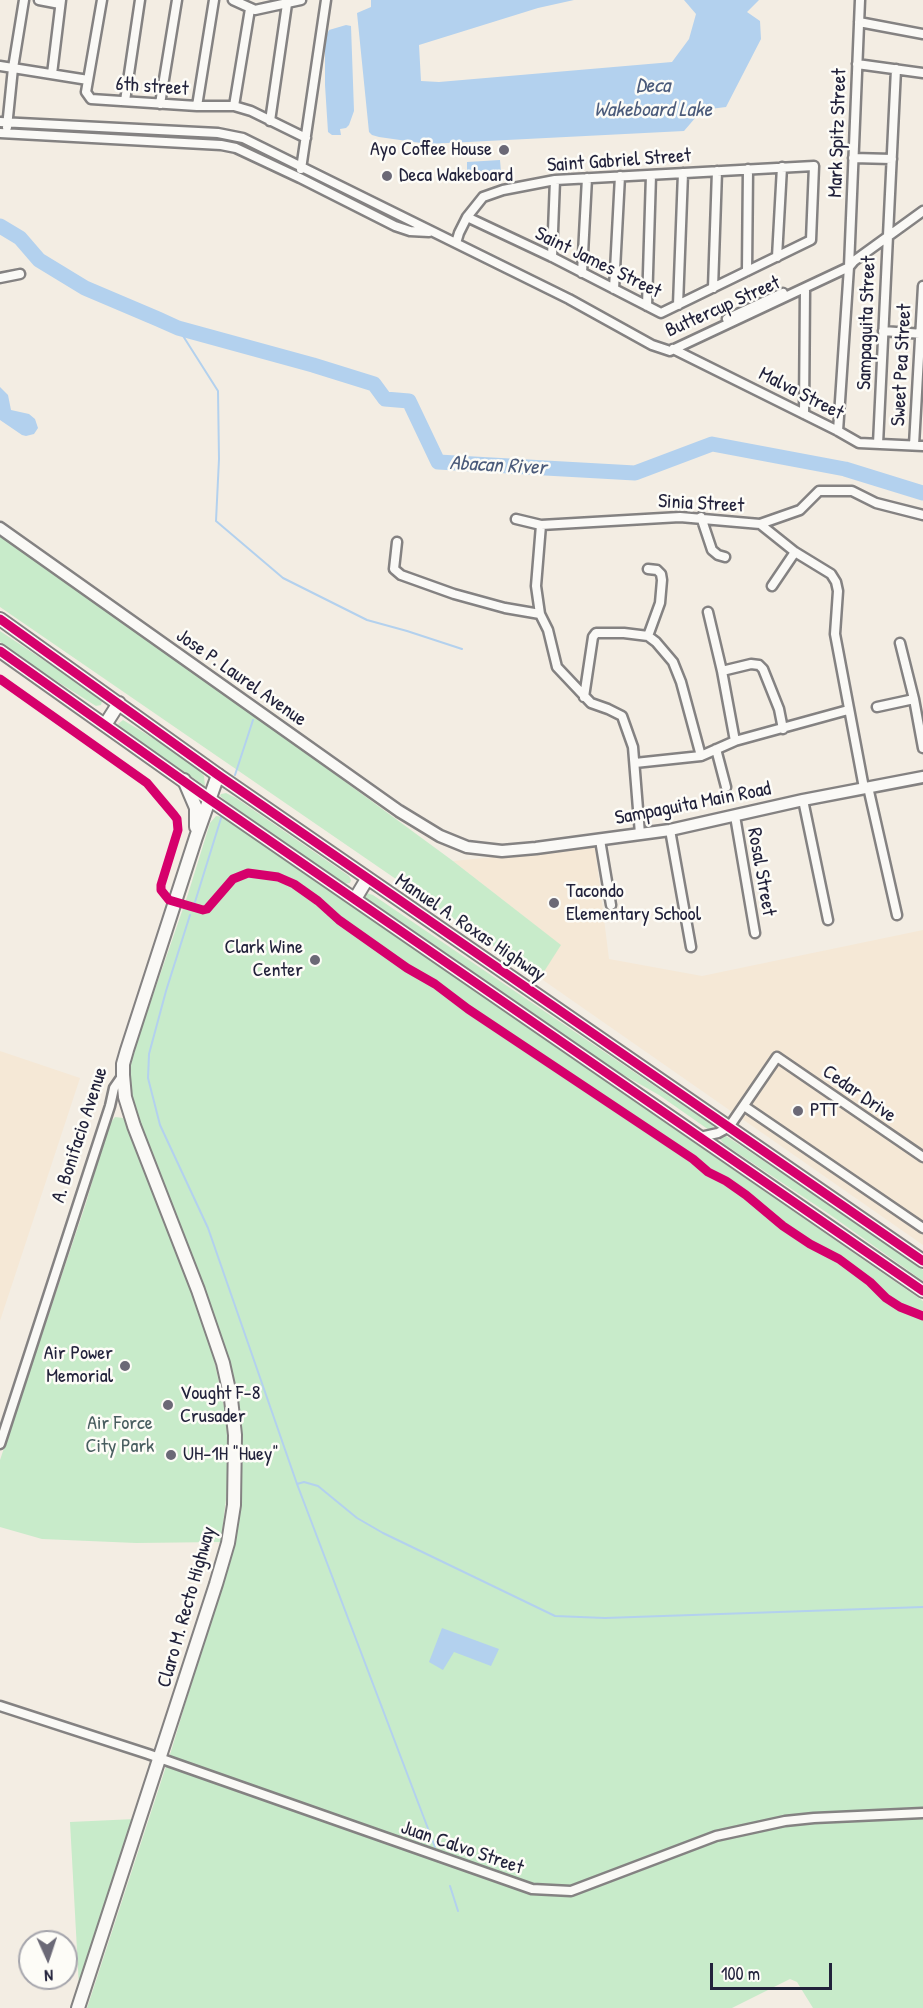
<!DOCTYPE html>
<style>
body{margin:0}
#map{position:relative;width:923px;height:2008px;overflow:hidden;background:#f3ede3;font-family:"Patrick Hand",sans-serif}
canvas{display:block}
.north{position:absolute;left:18px;top:1930px;width:60px;height:60px;box-sizing:border-box;background:#fdfcf7;border:2px solid #a5a5ac;border-radius:50%;rotate:177deg;font-size:16px;font-weight:700;line-height:24px;text-align:center;color:#22223b}
.north::after{content:'';display:block;margin:auto;width:21px;height:27px;background:#6b6976;clip-path:polygon(50% 0,100% 100%,50% 72%,0 100%)}
.scale{position:absolute;left:710px;top:1963px;width:122px;height:27px;box-sizing:border-box;border:3px solid #22223b;border-top:0;padding-left:8px;font-size:18px;line-height:21px;white-space:nowrap;color:#22223b;-webkit-text-stroke:4px #fdfcf7;paint-order:stroke}
</style>
<div id="map">
<canvas width="923" height="2008"></canvas>
<div class="north">N</div>
<div class="scale">100 m</div>
</div>
<script>
const ctx = document.querySelector('canvas').getContext('2d');
ctx.lineJoin = 'round';
function paint(path, color) {
  ctx.fillStyle = color;
  ctx.fill(path, 'evenodd');
}
function poly(rows) {
  const path = new Path2D();
  for (const r of rows) {
    path.moveTo(r[0], r[1]);
    for (let i = 2; i < r.length; i += 2) path.lineTo(r[i], r[i + 1]);
  }
  return path;
}
function trace(path, color, width, dash) {
  ctx.strokeStyle = color;
  ctx.lineWidth = width;
  ctx.lineCap = dash ? 'butt' : 'round';
  ctx.setLineDash(dash || []);
  ctx.stroke(path);
}
function write(font, color, halo, rows, align = 'center') {
  ctx.font = font + ' "Patrick Hand",sans-serif';
  ctx.lineWidth = 5;
  ctx.setLineDash([]);
  ctx.textBaseline = 'middle';
  ctx.strokeStyle = halo;
  ctx.fillStyle = color;
  for (const [text, x, y, turn = 0] of rows) {
    ctx.save();
    ctx.translate(x, y);
    ctx.rotate((+turn || 0) * Math.PI / 180);
    ctx.textAlign = isNaN(turn) ? turn : align;
    if (halo) ctx.strokeText(text, 0, 0);
    ctx.fillText(text, 0, 0);
    ctx.restore();
  }
}
paint(poly([
 [595,847,609,959,702,976,923,930,923,1245,540,978,560,945,453,861],
 [0,1051,80,1078,0,1321]
]), '#f5e8d6');
paint(poly([
 [0,535,253,714,453,861,561,945,540,978,0,607],
 [0,631,96,695,102,701,101,705,96,706,31,665,0,642],
 [123,720,179,754,195,766,204,776,205,786,120,728,118,724],
 [226,793,236,798,349,876,351,880,350,883,343,884,233,807,220,796,221,794],
 [216,816,224,817,923,1301,923,2008,813,2008,797,1982,790,1979,732,2008,87,2008,172,1748,232,1548,238,1420,134,1108,129,1076,133,1053,188,894,210,823],
 [366,893,373,895,712,1125,714,1129,709,1130,659,1095,615,1070,517,1004,365,899],
 [115,1117,123,1118,127,1125,183,1261,212,1350,226,1416,229,1473,221,1542,136,1543,42,1539,0,1527,0,1460,86,1203,108,1126],
 [723,1134,867,1229,923,1270,923,1281,829,1214,724,1144,719,1138],
 [135,1819,79,1987,70,1822]
]), '#c8ebca');
paint(poly([
 [371,0,574,0,538,8,419,45,421,81,439,82,672,62,689,39,696,14,684,0,759,0,747,12,760,21,761,39,726,107,702,110,684,131,428,144,379,137,372,135,369,132,357,13,371,7],
 [346,25,351,26,354,111,349,125,346,128,340,129,341,135,332,135,328,132,325,85,325,38,329,30],
 [500,160,501,172,467,174,467,162],
 [0,387,8,395,11,410,29,414,35,419,38,428,34,434,26,436,22,435,0,420],
 [442,1628,499,1649,491,1666,454,1652,443,1670,429,1662]
]), '#b3d1ee');
trace(poly([
 [178,328,218,391,219,459,216,521,283,578,367,620,407,631,462,649],
 [235,775,253,720],
 [195,902,222,815],
 [190,915,166,991,149,1054,148,1078,160,1125,208,1228,297,1484,304,1482,318,1486,357,1518,383,1533,555,1616,605,1618,923,1607],
 [297,1484,435,1847],
 [450,1886,458,1911]
]), '#b3d1ee', 2);
trace(poly([
 [0,226,20,238,39,260,85,288,158,319,178,328,313,365,374,384,385,399,409,401,438,462,635,473,712,444,845,469,923,493]
]), '#b3d1ee', 15);
const minor = poly([
 [39,0,60,4],
 [102,0,86,92,91,99,197,106,234,106,251,111,306,138],
 [233,0,255,10,301,0],
 [859,22,923,34],
 [857,64,923,73],
 [0,66,88,80],
 [52,74,61,0],
 [125,101,140,0],
 [160,104,177,0],
 [197,106,214,0],
 [234,106,250,9],
 [270,121,287,4],
 [0,122,218,133,243,138,569,299,652,345,670,351,849,267,854,261,923,211],
 [7,127,13,68,24,0],
 [0,133,221,145,236,148,300,178,395,226,410,231,429,232],
 [853,158,892,159],
 [301,169,326,0],
 [456,243,459,233,467,217,483,197,503,190,555,180,814,166,811,240,661,313,552,257,467,217],
 [552,257,555,180],
 [777,257,782,167],
 [747,271,748,169],
 [582,273,587,178],
 [0,278,20,274],
 [713,288,717,171],
 [614,289,620,176],
 [678,305,683,173],
 [647,306,651,175],
 [727,319,783,293],
 [883,331,923,334],
 [673,349,838,431,859,443,923,446],
 [804,414,805,289],
 [838,431,849,267,860,0],
 [878,444,896,69],
 [914,445,923,286],
 [701,517,712,550,718,555,725,557],
 [516,519,541,525,680,517,760,524,795,552,831,574,836,582,838,591,835,634,864,788],
 [760,524,800,510,819,491,852,491,876,503,923,515],
 [541,525,536,586,540,614,548,630,557,667,591,703,608,709,622,716,633,747,640,834],
 [397,542,394,569,401,575,454,594,505,608,540,614],
 [648,569,657,570,661,574,662,580,660,603,648,636],
 [772,586,795,552],
 [708,612,722,671,735,741],
 [900,643,914,699,923,748],
 [722,671,751,664,759,665,763,669,779,709,783,729],
 [584,697,593,637,596,633,624,633,648,636,656,642,673,662,681,682,701,756],
 [877,707,914,699],
 [716,749,726,787],
 [635,763,701,756,735,741,848,710],
 [868,787,897,915],
 [803,800,828,920],
 [735,816,755,933],
 [670,830,691,947],
 [600,840,611,905],
 [744,1106,923,1228],
 [700,1137,718,1133,729,1127,777,1057,923,1157],
 [0,1444,110,1106,114,1088,123,1075],
 [0,1706,148,1754,532,1889,571,1891,716,1836,785,1821,814,1818,923,1813]
]);
const tertiary = poly([
 [0,528,399,811,440,836,467,847,502,851,536,848,670,830,803,800,923,777]
]);
const secondary = poly([
 [184,780,196,808,196,827],
 [78,2008,216,1584,228,1543,234,1505,235,1435,231,1399,223,1363,198,1290,134,1126,125,1097,123,1075,123,1064,127,1050,196,837,218,775]
]);
const primary = poly([
 [0,619,218,775,923,1261],
 [0,651,209,799,923,1291],
 [105,725,119,703],
 [355,899,367,879]
]);
trace(minor, '#848282', 13);
trace(tertiary, '#848282', 15);
trace(secondary, '#848282', 16);
trace(primary, '#848282', 16);
trace(minor, '#faf9f6', 8);
trace(tertiary, '#faf9f6', 10);
trace(secondary, '#faf9f6', 12);
trace(primary, '#faf9f6', 12);
trace(poly([
 [0,619,218,775,923,1261],
 [0,651,209,799,923,1291],
 [0,679,147,783,174,815,177,819,178,830,161,885,161,890,169,900,203,910,207,909,233,879,248,873,278,877,294,884,318,901,339,920,407,968,435,984,468,1009,693,1159,708,1172,726,1181,746,1195,783,1226,810,1244,839,1259,870,1282,886,1298,900,1307,923,1316]
]), '#d6006c', 9);
for (const [x, y, r, color] of [
 [504,150,6,"#6b6976"],
 [387,176,6,"#6b6976"],
 [554,903,6,"#6b6976"],
 [315,960,6,"#6b6976"],
 [798,1111,6,"#6b6976"],
 [125,1366,6,"#6b6976"],
 [168,1405,6,"#6b6976"],
 [171,1455,6,"#6b6976"]
]) {
  const dot = new Path2D();
  dot.arc(x, y, r, 0, 2 * Math.PI);
  ctx.fillStyle = color;
  ctx.fill(dot);
  trace(dot, '#fdfcf7', 2);
}
write('20px', '#22223b', '#fdfcf7', [
 ["6th street",152,87,4],
 ["Mark Spitz Street",838,133,-88],
 ["Saint Gabriel Street",619,161,-4],
 ["Saint James Street",598,263,26],
 ["Buttercup Street",723,307,-24],
 ["Sampaguita Street",867,323,-88],
 ["Sweet Pea Street",902,365,-87],
 ["Malva Street",801,394,27],
 ["Sinia Street",701,504,3],
 ["Jose P. Laurel Avenue",241,678,35],
 ["Sampaguita Main Road",693,804,-11],
 ["Rosal Street",761,872,80],
 ["Manuel A. Roxas Highway",470,928,34],
 ["Cedar Drive",859,1094,35],
 ["A. Bonifacio Avenue",80,1135,-72],
 ["Claro M. Recto Highway",187,1607,-74],
 ["Juan Calvo Street",462,1848,19]
]);
write('20px', '#22223b', '#fdfcf7', [
 ["Ayo Coffee House",492,150,"right"],
 ["Deca Wakeboard",399,176],
 ["Tacondo",566,892],
 ["Elementary School",566,915],
 ["Clark Wine",303,948,"right"],
 ["Center",303,971,"right"],
 ["PTT",810,1111],
 ["Air Power",113,1354,"right"],
 ["Memorial",113,1377,"right"],
 ["Vought F-8",180,1394],
 ["Crusader",180,1417],
 ["UH-1H \"Huey\"",183,1455]
], 'left');
write('20px', '#495e60', '#fdfcf7', [
 ["Air Force",120,1424],
 ["City Park",120,1447]
]);
write('italic 21px', '#4b5b7b', '#fdfcf7', [
 ["Deca",653,86],
 ["Wakeboard Lake",653,110],
 ["Abacan River",498,466,3]
]);
</script>
